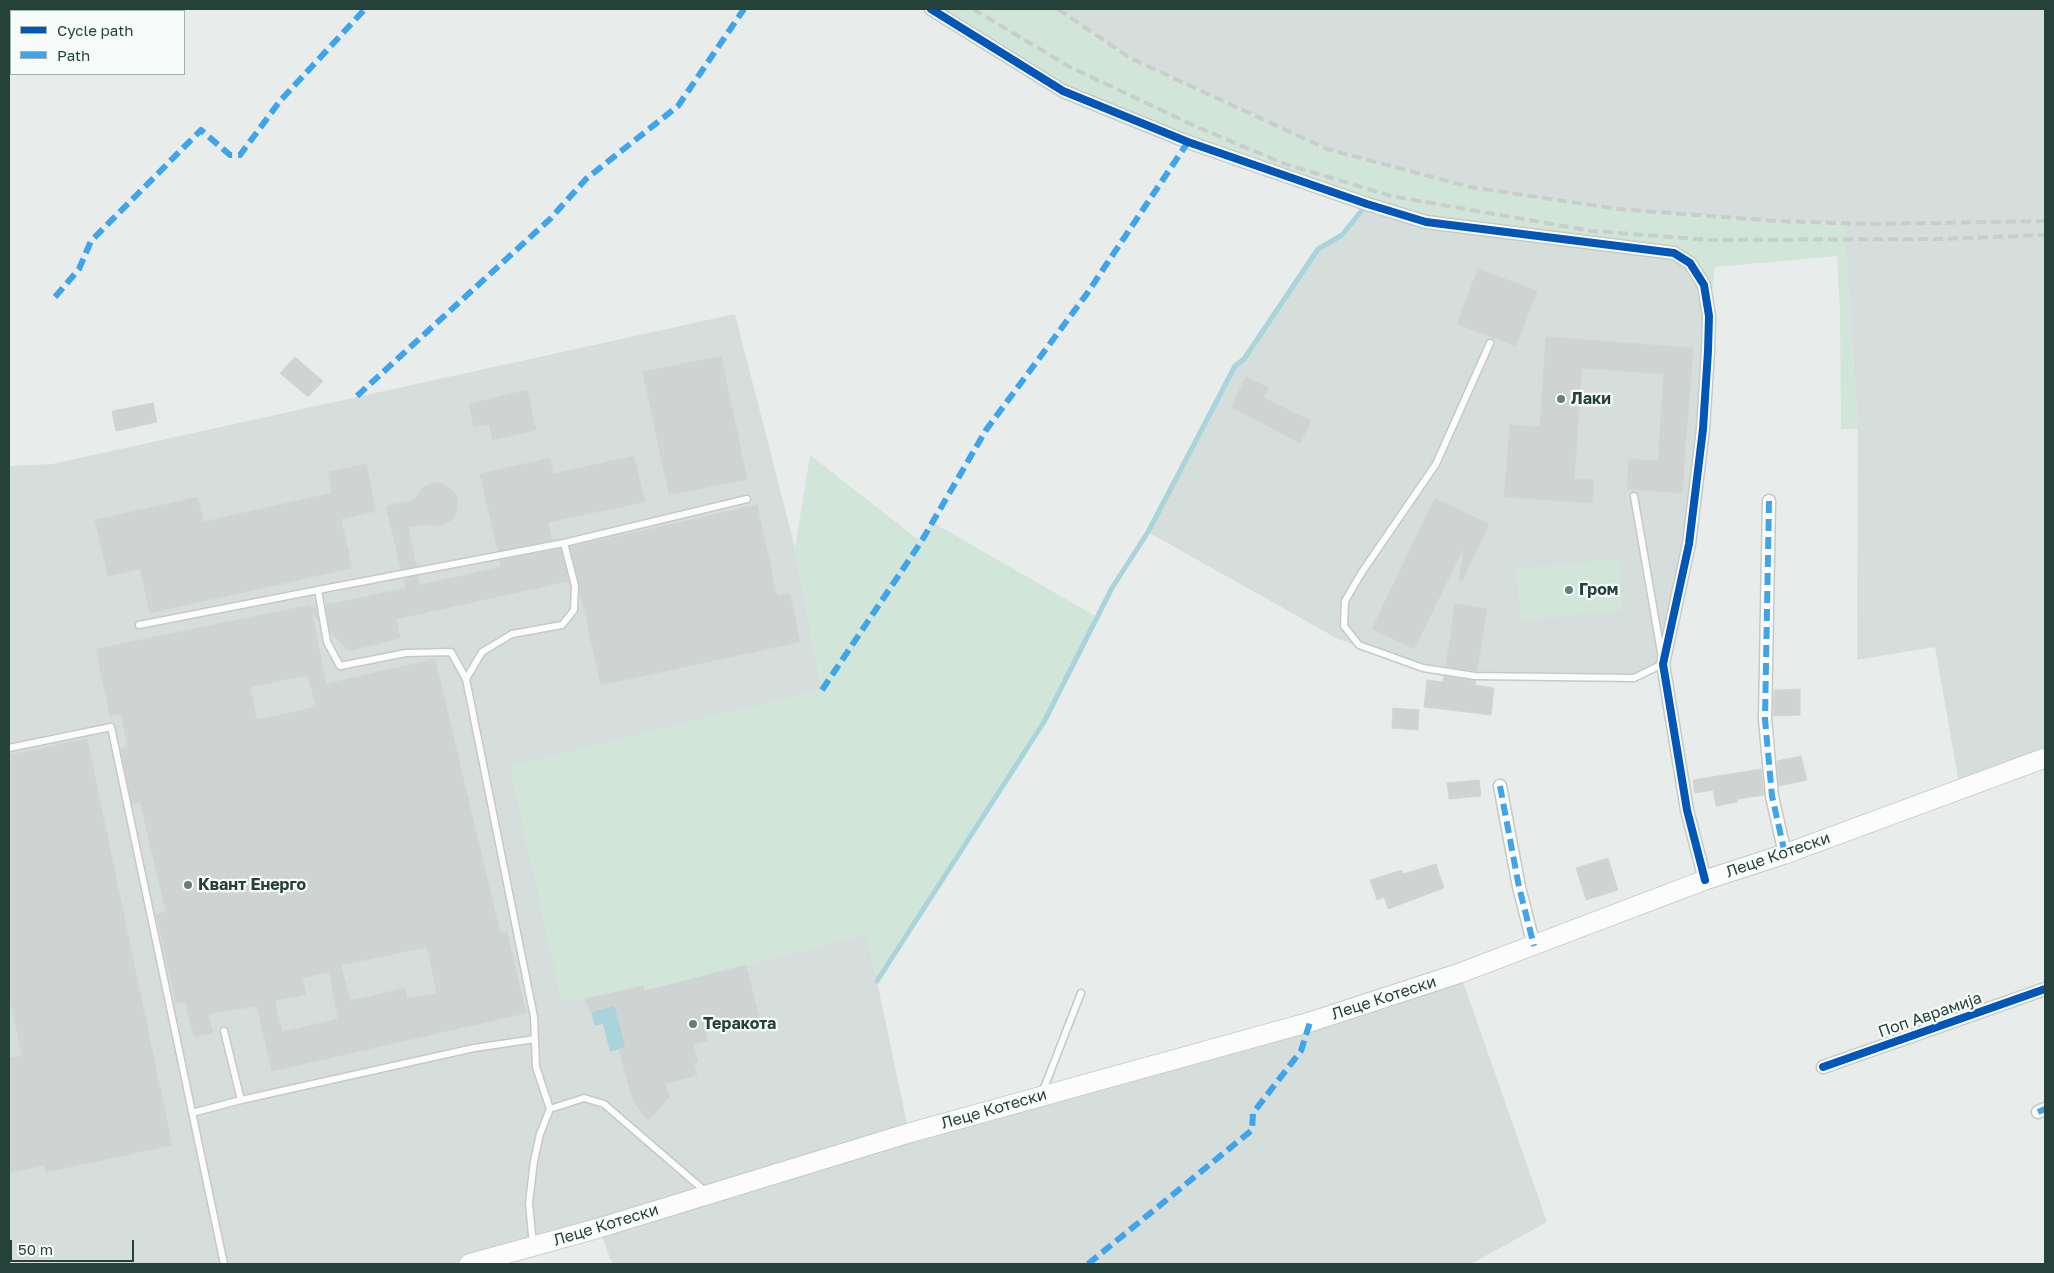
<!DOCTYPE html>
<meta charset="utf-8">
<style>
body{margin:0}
#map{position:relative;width:2054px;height:1273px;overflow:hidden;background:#e8edeb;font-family:"Golos Text",sans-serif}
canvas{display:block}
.frame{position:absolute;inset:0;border:10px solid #24423a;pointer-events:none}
.legend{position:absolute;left:10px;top:10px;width:175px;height:65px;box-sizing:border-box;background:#f7fbf9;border:1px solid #a3b1ad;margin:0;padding:6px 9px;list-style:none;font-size:15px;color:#24423a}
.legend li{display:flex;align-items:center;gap:10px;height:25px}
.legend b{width:25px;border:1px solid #a3b1ad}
.scale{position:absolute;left:10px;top:1240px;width:124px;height:22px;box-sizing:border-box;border:2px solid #24423a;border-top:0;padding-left:6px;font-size:15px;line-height:18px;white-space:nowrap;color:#24423a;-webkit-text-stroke:4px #f7fbf9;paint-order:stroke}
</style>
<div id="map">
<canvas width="2054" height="1273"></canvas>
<div class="frame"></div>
<ul class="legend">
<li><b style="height:6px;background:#0057b8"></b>Cycle path</li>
<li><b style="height:6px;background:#3ea4ec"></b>Path</li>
</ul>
<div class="scale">50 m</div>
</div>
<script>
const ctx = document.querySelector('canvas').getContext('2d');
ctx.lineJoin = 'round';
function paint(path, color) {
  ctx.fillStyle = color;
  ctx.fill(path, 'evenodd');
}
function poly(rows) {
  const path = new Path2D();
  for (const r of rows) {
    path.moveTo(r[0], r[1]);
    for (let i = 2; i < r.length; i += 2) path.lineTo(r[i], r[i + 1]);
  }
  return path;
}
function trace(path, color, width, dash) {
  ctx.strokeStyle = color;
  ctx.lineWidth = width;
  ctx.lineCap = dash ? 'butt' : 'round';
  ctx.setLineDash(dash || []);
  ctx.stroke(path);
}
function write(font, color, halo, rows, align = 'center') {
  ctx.font = font + ' "Golos Text",sans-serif';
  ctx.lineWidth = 4.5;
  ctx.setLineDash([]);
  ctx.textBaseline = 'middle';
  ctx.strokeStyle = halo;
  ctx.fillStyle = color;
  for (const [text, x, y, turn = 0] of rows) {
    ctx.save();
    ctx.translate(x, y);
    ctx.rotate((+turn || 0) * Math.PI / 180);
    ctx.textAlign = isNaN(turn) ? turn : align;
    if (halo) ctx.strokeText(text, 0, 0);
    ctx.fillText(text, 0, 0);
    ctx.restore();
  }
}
paint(poly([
 [1058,9,2045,9,2045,758,1960,789,1935,647,1857,660,1858,429,1844,223,1777,221,1618,209,1543,199,1470,187,1327,149,1130,58],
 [1367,204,1674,253,1704,285,1703,429,1663,664,1634,678,1475,676,1423,668,1338,639,1148,532,1235,366,1245,359,1318,249,1342,235],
 [735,314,795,548,822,690,510,767,624,991,646,990,867,934,909,1133,1460,973,1547,1222,1471,1264,612,1264,599,1228,469,1264,9,1264,9,466,52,464]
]), '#d6dedb');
paint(poly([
 [931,9,1058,9,1130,58,1327,149,1470,187,1618,209,1777,221,1844,223,1858,429,1841,429,1840,310,1837,256,1715,267,1709,316,1704,285,1674,253,1426,222,1063,91],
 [810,455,920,541,932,522,1097,617,1044,722,877,981,867,934,646,990,624,991,585,999,561,1000,510,767,822,690,795,548],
 [1618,559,1623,610,1521,621,1516,569]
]), '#d1e6d8');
paint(poly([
 [615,1005,626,1047,610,1052,603,1024,595,1026,591,1012]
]), '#a9d4db');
trace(poly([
 [877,981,1044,722,1112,588,1148,532,1235,366,1244,359,1318,249,1342,235,1367,204]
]), '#a9d4db', 5);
const building = poly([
 [1478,269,1537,291,1516,346,1457,324,1478,269],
 [1546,337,1693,348,1682,493,1627,489,1629,459,1658,461,1664,374,1582,368,1574,479,1594,480,1592,503,1504,497,1510,425,1540,427,1546,337],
 [721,356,747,479,669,495,643,372,721,356],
 [295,357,323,381,308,397,280,373,295,357],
 [1246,377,1269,388,1263,397,1311,421,1300,443,1231,407,1246,377],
 [527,390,536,430,493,440,489,424,474,427,469,404,527,390],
 [153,403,157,422,116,431,112,411,153,403],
 [634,456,645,502,548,522,552,540,498,551,480,474,550,458,553,474,634,456],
 [366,464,376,511,341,519,352,568,150,613,140,569,108,576,95,520,198,497,203,522,332,493,328,472,366,464],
 [436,482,443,484,455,493,458,500,456,514,452,520,439,526,426,524,408,527,416,566,401,569,386,506,414,500,422,488,436,482],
 [1435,498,1489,524,1462,581,1459,580,1464,547,1414,649,1372,629,1435,498],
 [757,505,777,596,790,594,800,642,601,685,570,547,757,505],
 [560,549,569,581,396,619,400,638,349,651,330,632,326,605,406,588,404,579,418,576,420,585,501,567,500,560,560,549],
 [1455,604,1487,609,1477,671,1446,666,1455,604],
 [310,605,311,608,316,607,318,620,312,613,326,684,435,659,500,933,507,932,526,1013,272,1071,257,1006,208,1014,213,1033,194,1037,185,1001,176,1003,156,914,166,912,140,802,132,804,121,748,128,747,121,714,110,716,96,649,310,605],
 [308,675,316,707,257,720,250,687,308,675],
 [427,947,437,993,407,999,405,988,350,1001,341,965,427,947],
 [329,972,338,1019,282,1032,275,1001,306,994,302,978,329,972],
 [1444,676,1476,681,1475,685,1494,688,1491,715,1424,707,1427,680,1443,682,1444,676],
 [1800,689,1800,715,1773,716,1774,690,1800,689],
 [1393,708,1419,710,1418,730,1392,728,1393,708],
 [87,739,172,1145,46,1172,45,1165,9,1173,9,1058,22,1056,9,993,9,755,87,739],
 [1801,756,1807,780,1779,786,1777,761,1801,756],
 [1761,769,1764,795,1737,799,1738,802,1716,806,1713,790,1695,793,1693,780,1761,769],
 [1479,780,1481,796,1449,799,1447,783,1479,780],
 [1608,858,1618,890,1586,900,1576,868,1608,858],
 [1436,864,1444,888,1388,909,1384,897,1377,900,1370,880,1402,870,1403,874,1436,864],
 [746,965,759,1017,705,1031,707,1041,693,1044,698,1062,694,1064,697,1075,665,1084,669,1097,648,1121,633,1101,619,1049,626,1047,615,1005,591,1012,585,999,643,986,644,991,746,965]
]);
paint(building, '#cfd4d2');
trace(building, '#d1d6d4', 1);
const lane = poly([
 [1490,343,1436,464,1362,572,1345,601,1344,626,1359,645,1423,668,1475,676,1634,678,1663,664,1634,496],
 [564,543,747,499],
 [318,590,564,543,575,586,574,610,562,625,512,634,482,652,466,679],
 [139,625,318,590,327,642,340,666,406,653,451,652,466,679,534,1017,536,1067,550,1109],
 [9,748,111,727,224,1264],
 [1042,1091,1046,1083,1081,993],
 [241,1100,474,1048,535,1039],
 [192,1113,241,1100,224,1031],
 [533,1245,529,1203,534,1161,540,1134,550,1109,584,1098,604,1104,706,1192]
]);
const street = poly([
 [931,9,1063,91,1188,142,1367,204,1426,222,1674,253,1690,263,1704,285,1709,316,1708,351,1703,429,1689,544,1663,664,1687,810,1705,880],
 [1769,501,1765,719,1772,796,1785,854],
 [1500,786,1519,887,1534,946],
 [1823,1067,2045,989],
 [2038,1112,2045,1109]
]);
const secondary = poly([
 [469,1264,599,1228,909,1133,1310,1022,1460,973,1705,880,1785,854,2045,758]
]);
trace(lane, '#c5cac8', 9);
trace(street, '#c5cac8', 15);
trace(secondary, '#c3cbc8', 21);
trace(lane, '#fcfcfc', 6);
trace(street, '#fcfcfc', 12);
trace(secondary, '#fcfcfc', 19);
trace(poly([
 [973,9,1070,67,1197,127,1285,164,1391,196,1592,231,1710,240,1941,239,2045,235],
 [1058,9,1130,58,1327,149,1470,187,1618,209,1777,221,1870,224,2045,221]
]), '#c9cdcc', 4, [10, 5]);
trace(poly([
 [55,297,79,269,91,241,201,130,230,155,240,155,280,101,365,9],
 [357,396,550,219,586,179,678,106,744,9],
 [1769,501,1765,719,1772,796,1785,854],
 [822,690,921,542,986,430,1086,295,1188,142],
 [1500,786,1519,887,1534,946],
 [2038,1112,2045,1109],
 [1088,1264,1252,1130,1253,1113,1301,1051,1310,1022]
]), '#3ea4ec', 6, [12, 6]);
trace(poly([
 [931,9,1063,91,1188,142,1367,204,1426,222,1674,253,1690,263,1704,285,1709,316,1708,351,1703,429,1689,544,1663,664,1687,810,1705,880],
 [1823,1067,2045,989]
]), '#0057b8', 8);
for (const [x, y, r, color] of [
 [1561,399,5,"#697e78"],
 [1569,590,5,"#697e78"],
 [188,885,5,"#697e78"],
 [693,1024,5,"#697e78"]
]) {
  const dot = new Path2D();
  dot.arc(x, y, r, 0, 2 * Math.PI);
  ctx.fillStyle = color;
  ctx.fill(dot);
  trace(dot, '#f7fbf9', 2);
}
write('bold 16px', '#24423a', '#f7fbf9', [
 ["Лаки",1571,399],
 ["Гром",1579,590],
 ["Квант Енерго",198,885],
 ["Теракота",703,1024]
], 'left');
write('16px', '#24423a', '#f7fbf9', [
 ["Леце Котески",1778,855,-19],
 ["Леце Котески",1384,998,-18],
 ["Поп Аврамија",1930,1015,-19],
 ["Леце Котески",994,1109,-16],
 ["Леце Котески",606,1225,-17]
]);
</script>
